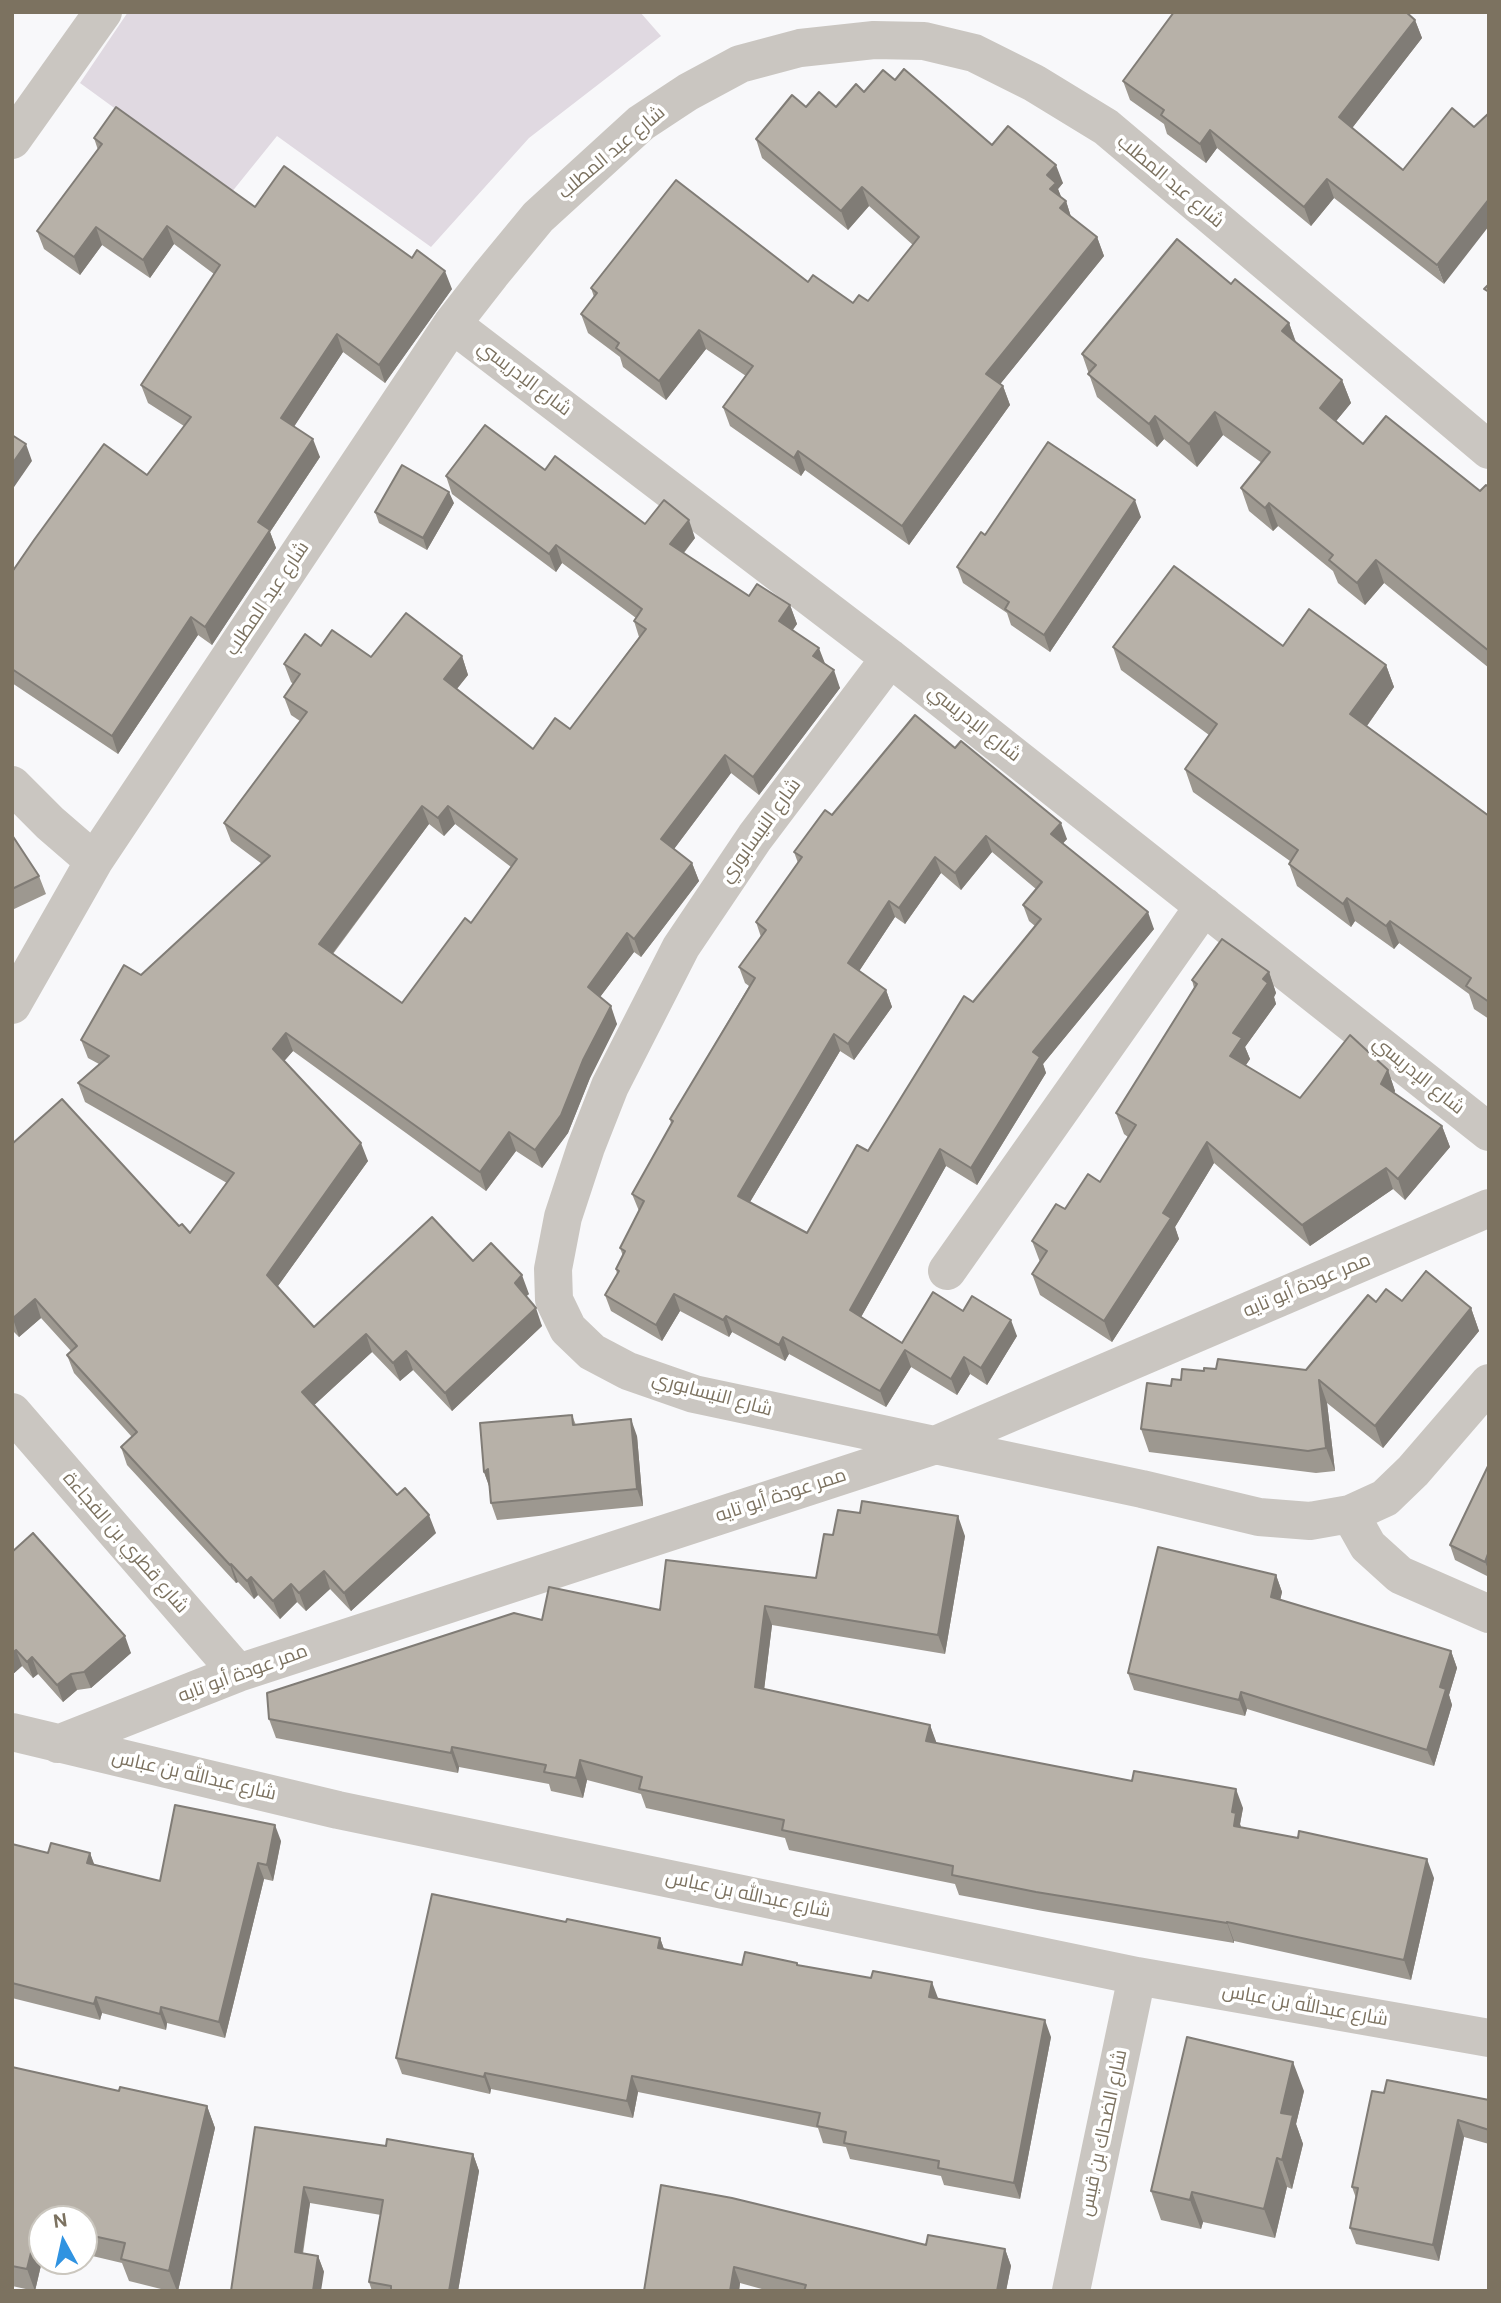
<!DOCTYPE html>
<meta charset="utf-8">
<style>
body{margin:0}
#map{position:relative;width:1501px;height:2303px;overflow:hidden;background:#f8f8fa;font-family:"DM Sans",sans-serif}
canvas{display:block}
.frame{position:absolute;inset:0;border:14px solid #7c7260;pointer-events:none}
.north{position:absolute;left:28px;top:2205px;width:70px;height:70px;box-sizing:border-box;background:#fff;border:2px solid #cbc7bf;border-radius:50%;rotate:352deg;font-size:19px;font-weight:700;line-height:28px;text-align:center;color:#7c7260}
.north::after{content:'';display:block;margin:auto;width:24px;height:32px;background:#3093e1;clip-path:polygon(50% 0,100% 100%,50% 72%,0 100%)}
</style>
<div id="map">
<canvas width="1501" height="2303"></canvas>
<div class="frame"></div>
<div class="north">N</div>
</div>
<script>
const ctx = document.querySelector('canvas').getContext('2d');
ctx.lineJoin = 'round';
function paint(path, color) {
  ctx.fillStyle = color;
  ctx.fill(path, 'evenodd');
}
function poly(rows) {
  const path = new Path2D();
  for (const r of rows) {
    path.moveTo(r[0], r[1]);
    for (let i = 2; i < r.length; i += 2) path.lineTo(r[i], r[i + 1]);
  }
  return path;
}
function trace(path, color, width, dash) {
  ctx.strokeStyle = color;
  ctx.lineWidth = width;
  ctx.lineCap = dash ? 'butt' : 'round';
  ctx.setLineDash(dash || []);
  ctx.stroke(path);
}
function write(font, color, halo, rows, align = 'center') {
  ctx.font = font + ' "DM Sans",Cairo,sans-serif';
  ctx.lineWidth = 7;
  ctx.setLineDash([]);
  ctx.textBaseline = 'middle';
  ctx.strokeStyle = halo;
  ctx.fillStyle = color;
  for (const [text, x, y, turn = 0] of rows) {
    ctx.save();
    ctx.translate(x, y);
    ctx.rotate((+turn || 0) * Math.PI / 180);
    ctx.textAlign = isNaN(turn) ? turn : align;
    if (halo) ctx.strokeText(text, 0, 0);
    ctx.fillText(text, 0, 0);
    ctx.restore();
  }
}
paint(poly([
 [128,12,640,12,661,36,529,138,431,247,277,136,231,193,80,83]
]), '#e0d9e1');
trace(poly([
 [12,140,103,12],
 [452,324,890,658,1489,1132],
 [890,658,755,837,681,947,610,1086,586,1147,563,1217,553,1269,554,1300,568,1329,592,1352,628,1371,694,1394,1142,1489,1259,1517,1310,1521,1350,1514,1385,1498,1413,1471,1489,1383],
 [12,785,50,823,94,861],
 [12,1005,94,861,452,324,491,274,538,217,641,123,688,92,740,64,800,48,874,40,924,41,974,53,1034,83,1106,127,1489,450],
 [947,1271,1204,906],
 [12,1412,238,1673],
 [1350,1514,1368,1546,1400,1575,1489,1614],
 [12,1732,338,1810,1137,1976,1489,2038],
 [58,1744,238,1673,933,1446,1489,1208],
 [1071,2291,1137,1976]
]), '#cac6c1', 38);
paint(poly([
 [1415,20,1422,38,1352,128,1403,170,1444,284,1334,198,1311,226,1217,148,1206,163,1167,134,1164,124,1130,100,1123,81],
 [895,80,992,145,1063,183,1058,189,1061,198,1066,201,1071,217,1097,237,1104,256,1000,384,1003,386,1010,405,909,545,805,470,801,476,730,426,723,407,746,376,706,349,666,400,623,367,620,357,588,333,581,314,594,297,591,288,808,282,853,303,868,301,913,245,869,206,848,230,762,158,756,139,806,107,836,107,864,92],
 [94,138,452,289,385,383,343,352,294,426,320,457,270,532,276,548,212,645,198,635,118,754,12,683,12,572,147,475,184,426,148,403,141,385,214,274,174,244,150,278,102,245,80,275,44,249,37,231,98,150],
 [1231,284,1289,323,1296,342,1342,380,1351,403,1336,421,1363,444,1480,491,1489,487,1489,668,1384,583,1365,605,1338,583,1333,571,1278,526,1273,531,1249,511,1241,488,1262,463,1223,435,1197,467,1164,439,1157,447,1097,397,1082,354],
 [545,470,645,524,695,538,684,553,749,596,790,605,797,624,792,630,825,664,840,688,759,795,731,773,674,849,692,863,699,881,641,957,634,952,600,997,617,1024,590,1078,568,1133,542,1168,516,1151,486,1191,293,1051,284,1061,368,1161,277,1287,314,1327,473,1261,529,1294,526,1296,542,1326,452,1411,413,1370,400,1381,372,1352,314,1405,397,1495,436,1533,351,1611,330,1589,306,1611,297,1602,280,1619,258,1595,254,1599,238,1582,236,1583,127,1465,121,1447,132,1437,74,1373,67,1355,71,1351,41,1318,19,1337,12,1330,12,1144,179,1226,190,1233,227,1183,85,1102,78,1083,99,1064,88,1058,81,1040,141,975,262,864,231,841,224,823,300,721,291,715,284,697,293,684,291,682,284,664,321,646,371,657,462,656,468,675,457,689,533,749,570,729,639,637,634,621,636,618,562,563,556,572,452,494,446,476],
 [429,824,444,836,455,824,511,867,471,923,402,1003,333,954],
 [454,503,427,550,379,523,375,512],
 [1141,517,1050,652,1011,625,1007,613,963,583,957,567,985,535],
 [1283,646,1386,665,1394,687,1367,726,1489,816,1489,1019,1474,1009,1469,994,1399,943,1394,949,1355,921,1351,927,1297,886,1289,864,1290,861,1193,792,1185,769,1209,735,1121,670,1113,647],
 [955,748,1067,839,1063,843,1154,929,1043,1064,1046,1073,977,1185,946,1166,861,1317,902,1343,963,1311,1017,1336,987,1385,970,1374,957,1395,911,1367,886,1407,789,1354,785,1361,732,1332,729,1337,680,1311,662,1341,611,1311,605,1295,617,1274,616,1269,623,1256,620,1248,639,1211,632,1194,671,1124,670,1119,749,986,745,983,739,967,761,937,756,922,798,863,794,852,832,815],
 [992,852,1036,889,1023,905,1029,921,1035,926,973,1002,868,1151,807,1233,750,1202,840,1051,854,1060,892,1007,886,990,859,971,895,917,905,924,941,873,961,890],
 [12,835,39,876,46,894,12,910],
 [1269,972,1276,993,1274,997,1276,1004,1245,1047,1250,1059,1245,1066,1300,1098,1388,1070,1395,1091,1394,1093,1442,1126,1450,1147,1405,1200,1393,1189,1310,1246,1214,1163,1175,1227,1179,1239,1112,1342,1040,1295,1032,1274,1040,1262,1032,1241,1065,1209,1100,1182,1128,1137,1124,1134,1116,1113,1194,988,1192,980],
 [1402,1301,1471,1308,1479,1331,1383,1448,1327,1403,1335,1471,1316,1473,1149,1452,1141,1429,1171,1386,1181,1380,1204,1371,1306,1370,1376,1302],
 [572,1415,576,1425,637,1436,643,1506,497,1520,491,1503,490,1488,484,1472],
 [1489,1464,1489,1577,1455,1560,1450,1545],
 [833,1535,965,1536,945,1654,772,1625,764,1689,930,1725,936,1743,1243,1808,1240,1824,1241,1827,1434,1878,1411,1980,1234,1941,1234,1943,1043,1911,959,1895,955,1884,789,1850,785,1838,646,1808,641,1794,587,1780,583,1798,551,1791,549,1784,459,1767,458,1773,276,1738,269,1719,542,1620,660,1610,816,1578],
 [12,1552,131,1653,91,1688,77,1690,63,1702,38,1674,33,1678,22,1666,12,1675],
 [1276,1575,1282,1592,1280,1600,1451,1651,1457,1668,1449,1695,1452,1705,1434,1766,1247,1709,1245,1716,1134,1690,1128,1673],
 [281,1841,273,1881,264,1879,225,2038,167,2023,166,2030,102,2013,100,2020,12,1998,12,1844,48,1853,90,1853,94,1865,160,1881],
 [566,1922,660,1938,664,1949,742,1965,797,1963,798,1965,938,1999,1051,2037,1020,2199,944,2185,941,2176,850,2159,846,2147,823,2143,818,2128,638,2092,633,2118,491,2089,490,2094,402,2074,396,2058],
 [12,2067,119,2091,207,2106,215,2128,178,2291,169,2291,129,2281,122,2263,84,2254,84,2219,42,2219,42,2261,35,2291,12,2286],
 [1304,2091,1296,2124,1303,2144,1292,2189,1287,2187,1275,2238,1203,2222,1201,2229,1161,2220,1151,2191],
 [1384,2093,1489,2100,1489,2144,1464,2137,1439,2261,1356,2244,1350,2228,1356,2198,1352,2187],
 [255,2127,386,2146,473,2154,479,2171,458,2291,372,2291,369,2282,381,2215,310,2203,303,2254,318,2256,324,2272,231,2291],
 [661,2185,926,2245,1005,2249,1011,2266,1006,2291,769,2291,740,2283,739,2291,644,2291]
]), '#9d9890');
paint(poly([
 [1415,20,1422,38,1346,136,1339,117],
 [1210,130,1217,148,1206,163,1200,144],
 [1056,165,1063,183,1058,189,1063,201,1050,189,1047,175],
 [1327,179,1334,198,1311,226,1304,207],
 [862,187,869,206,848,230,841,211],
 [1489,199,1489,226,1444,284,1437,265],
 [1066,201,1072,220,1060,208],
 [167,226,174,244,150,278,143,260],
 [96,227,102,245,80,275,74,257],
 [1097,237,1104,256,993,393,986,374],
 [445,271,452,289,385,383,379,365],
 [1289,323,1297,346,1282,331],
 [699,330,706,349,666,400,659,381],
 [337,334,343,352,288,436,281,418],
 [1342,380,1351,403,1328,431,1320,408],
 [1003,386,1010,405,909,545,902,526],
 [1215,412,1223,435,1197,467,1189,444],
 [1155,416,1164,439,1157,447,1149,424],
 [313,439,320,457,270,532,276,548,212,645,205,627,258,522],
 [26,444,32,461,12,490,12,464],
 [798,451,805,470,801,476,794,458],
 [449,492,454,503,427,550,423,538],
 [1135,500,1141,517,1050,652,1044,635],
 [1269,503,1278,526,1273,531,1265,508],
 [689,520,695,538,676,562,670,544],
 [556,545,562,563,556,572,549,554],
 [1376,560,1384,583,1365,605,1357,583],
 [790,605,797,624,786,640,779,621],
 [191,617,198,635,118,754,112,736],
 [819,648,826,666,813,656],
 [462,656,468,675,450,697,444,679],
 [1386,665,1394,687,1359,737,1350,714],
 [834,670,840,688,759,795,753,777],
 [725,755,731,773,668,857,661,839],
 [422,806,429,824,326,962,319,944],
 [448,806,455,824,444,836,438,818],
 [1061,823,1067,839,1057,850,1051,834],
 [986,836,992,852,961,890,955,873],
 [935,857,941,873,905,924,899,908],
 [692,863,699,881,641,957,634,939],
 [1347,898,1355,921,1351,927,1343,904],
 [889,901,895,917,854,979,848,963],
 [1148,912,1154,929,1043,1064,1046,1073,977,1185,971,1168,1033,1052],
 [1390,921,1399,943,1394,949,1386,926],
 [627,933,634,952,594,1005,588,987],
 [1269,972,1276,993,1274,997,1276,1004,1245,1047,1250,1059,1238,1077,1230,1056,1233,1033,1263,979],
 [886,990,892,1007,854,1060,848,1044],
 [611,1006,617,1024,590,1078,568,1133,542,1168,535,1150],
 [286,1033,293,1051,279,1067,273,1049],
 [834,1034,840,1051,744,1212,738,1196],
 [1388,1070,1395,1091,1388,1105,1381,1084],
 [1442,1126,1450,1147,1405,1200,1398,1179],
 [509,1132,516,1151,486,1191,480,1172],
 [1207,1142,1214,1163,1175,1227,1179,1239,1112,1342,1104,1321,1163,1213],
 [361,1143,368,1161,273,1293,267,1275],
 [940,1149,946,1166,856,1326,850,1310],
 [1386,1168,1393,1189,1310,1246,1302,1225],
 [522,1275,529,1294,521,1301,515,1283],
 [674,1294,680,1311,662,1341,656,1325],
 [35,1299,41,1318,19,1337,13,1319],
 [536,1308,542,1326,452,1411,445,1393],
 [1471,1308,1479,1331,1383,1448,1375,1426],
 [726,1316,732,1332,729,1337,723,1320],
 [1011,1320,1017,1336,987,1385,981,1368],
 [366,1334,372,1352,309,1410,302,1392],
 [783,1337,789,1354,785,1361,779,1345],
 [905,1350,911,1367,886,1407,880,1391],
 [406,1351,413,1370,400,1381,393,1363],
 [964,1357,970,1374,957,1395,951,1379],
 [1319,1380,1327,1403,1335,1471,1326,1448],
 [631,1419,637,1436,643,1506,637,1489],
 [488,1469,490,1489,484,1472],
 [429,1515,436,1533,351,1611,344,1593],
 [958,1516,965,1536,945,1654,938,1635],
 [1489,1551,1489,1571,1485,1562],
 [231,1564,238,1582,236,1583,230,1565],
 [324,1571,330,1589,306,1611,299,1593],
 [1276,1575,1282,1592,1277,1614,1271,1597],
 [251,1577,258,1595,254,1599,247,1581],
 [291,1584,297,1602,280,1619,273,1601],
 [765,1606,772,1625,762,1707,755,1687],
 [125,1636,131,1653,91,1688,84,1672],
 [16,1650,22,1666,12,1675,12,1653],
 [1451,1651,1457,1668,1449,1695,1452,1705,1434,1766,1427,1750,1440,1687],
 [32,1657,38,1674,33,1678,27,1662],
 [71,1674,77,1690,63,1702,57,1685],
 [1241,1692,1247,1709,1245,1716,1239,1700],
 [930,1725,937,1744,926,1741],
 [452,1747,459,1767,458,1773,451,1753],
 [580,1760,587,1780,583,1798,576,1778],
 [1236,1789,1243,1808,1240,1824,1243,1833,1234,1826,1232,1812],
 [275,1825,281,1841,273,1881,267,1865],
 [90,1853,96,1869,87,1863],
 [1427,1859,1434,1878,1411,1980,1404,1960],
 [258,1863,264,1879,225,2038,219,2022],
 [1227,1922,1234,1941,1234,1943,1227,1923],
 [660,1938,666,1955,658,1948],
 [932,1982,938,1998,935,2014,929,1997],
 [96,1997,102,2013,100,2020,94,2004],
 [161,2007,167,2023,166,2030,160,2014],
 [1045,2020,1051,2037,1020,2199,1014,2183],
 [1293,2062,1304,2091,1296,2124,1303,2144,1292,2189,1282,2160,1281,2113],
 [485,2073,491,2089,490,2094,484,2077],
 [632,2076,638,2092,633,2118,627,2101],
 [207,2106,215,2128,178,2291,177,2291,169,2271],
 [1458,2120,1464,2137,1439,2261,1433,2245],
 [473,2154,479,2171,458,2291,449,2291],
 [1277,2158,1287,2187,1275,2238,1264,2209],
 [304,2187,310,2203,300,2268,295,2252],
 [1192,2192,1203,2222,1201,2229,1190,2200],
 [38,2224,42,2236,42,2261,35,2291,27,2269],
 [1005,2249,1011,2266,1006,2291,997,2291],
 [318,2256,324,2272,321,2291,313,2291],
 [734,2267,740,2283,739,2291,730,2291]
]), '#807c76');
const building = poly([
 [1174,12,1406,12,1415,20,1339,117,1403,170,1452,108,1474,127,1489,113,1489,199,1437,265,1327,179,1304,207,1210,130,1200,144,1161,115,1164,110,1123,81,1174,12],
 [904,69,992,145,1008,126,1056,165,1047,175,1056,183,1050,189,1066,201,1060,208,1097,237,986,374,1003,386,902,526,798,451,794,458,723,407,753,366,699,330,659,381,616,348,619,343,581,314,597,293,591,288,676,180,808,282,813,275,853,303,859,295,868,301,919,237,862,187,841,211,756,139,792,95,806,107,819,92,836,107,856,84,864,92,883,70,895,80,904,69],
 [116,107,255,207,284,166,412,258,417,250,445,271,379,365,337,334,281,418,313,439,258,522,270,530,205,627,191,617,112,736,12,669,12,572,34,540,104,444,147,475,191,417,141,385,220,265,167,226,143,260,96,227,74,257,37,231,102,144,94,138,116,107],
 [1177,239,1231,284,1235,279,1289,323,1282,331,1342,380,1320,408,1363,444,1386,416,1480,491,1486,485,1489,487,1489,651,1376,560,1357,583,1329,560,1333,555,1269,503,1265,508,1241,488,1270,452,1215,412,1189,444,1155,416,1149,424,1088,374,1096,365,1082,354,1177,239],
 [1489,284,1489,292,1484,289,1489,284],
 [485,425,545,470,555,456,645,524,664,500,689,520,670,544,749,596,757,584,790,605,779,621,819,648,813,656,834,670,753,777,725,755,661,839,692,863,634,939,627,933,588,987,611,1006,583,1060,561,1115,535,1150,509,1132,480,1172,286,1033,273,1049,361,1143,267,1275,314,1327,432,1217,473,1261,491,1243,522,1275,515,1283,536,1308,445,1393,406,1351,393,1363,366,1334,302,1392,397,1495,405,1488,429,1515,344,1593,324,1571,299,1593,291,1584,273,1601,251,1577,247,1581,231,1564,230,1565,121,1447,137,1432,67,1355,77,1346,35,1299,12,1319,12,1144,62,1099,179,1226,182,1224,190,1233,234,1173,78,1083,109,1056,81,1040,124,965,141,975,270,856,224,823,307,712,284,697,300,674,284,664,305,634,321,646,332,630,371,657,406,613,462,656,444,679,533,749,555,718,570,729,646,629,634,621,642,609,556,545,549,554,446,476,485,425],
 [422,806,438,818,448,806,517,859,471,923,465,918,402,1003,319,944,422,806],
 [12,435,26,444,12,464,12,435],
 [1048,442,1135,500,1044,635,1005,609,1009,602,957,567,981,532,985,535,1048,442],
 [402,465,449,492,423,538,375,512,402,465],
 [1174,566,1283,646,1309,609,1386,665,1350,714,1489,816,1489,1002,1466,986,1471,978,1390,921,1386,926,1347,898,1343,904,1289,864,1298,850,1185,769,1217,724,1113,647,1174,566],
 [915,715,955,748,961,741,1061,823,1051,834,1148,912,1033,1052,1040,1057,971,1168,940,1149,850,1310,902,1343,933,1292,963,1311,972,1296,1011,1320,981,1368,964,1357,951,1379,905,1350,880,1391,783,1337,779,1345,726,1316,723,1320,674,1294,656,1325,605,1295,619,1271,616,1269,625,1251,620,1248,644,1201,632,1194,673,1121,670,1119,755,978,739,967,766,930,756,922,802,857,794,852,825,810,832,815,915,715],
 [986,836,1042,882,1023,905,1041,919,973,1002,964,996,868,1151,857,1145,807,1233,738,1196,834,1034,848,1044,886,990,848,963,889,901,899,908,935,857,955,873,986,836],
 [12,835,39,876,12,889,12,835],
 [1222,939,1269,972,1263,979,1268,983,1233,1033,1242,1038,1230,1056,1300,1098,1350,1035,1388,1070,1381,1084,1442,1126,1398,1179,1386,1168,1302,1225,1207,1142,1163,1213,1171,1218,1104,1321,1032,1274,1047,1251,1032,1241,1056,1204,1065,1209,1088,1174,1100,1182,1136,1125,1116,1113,1197,984,1192,980,1222,939],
 [1426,1271,1471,1308,1375,1426,1319,1380,1326,1448,1308,1451,1141,1429,1147,1383,1171,1386,1172,1379,1181,1380,1182,1369,1204,1371,1204,1368,1216,1369,1218,1359,1306,1370,1368,1295,1376,1302,1386,1289,1402,1301,1426,1271],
 [572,1415,573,1425,631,1419,637,1489,491,1503,488,1469,484,1472,480,1423,572,1415],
 [1489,1464,1489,1551,1485,1562,1450,1545,1489,1464],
 [862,1501,958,1516,938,1635,765,1606,755,1687,930,1725,926,1741,1132,1781,1134,1771,1236,1789,1232,1812,1236,1813,1234,1826,1298,1838,1299,1831,1427,1859,1404,1960,1227,1922,1227,1923,1036,1892,952,1875,953,1866,782,1830,784,1820,639,1789,642,1777,580,1760,576,1778,544,1772,546,1765,452,1747,451,1753,269,1719,267,1693,514,1613,542,1620,549,1587,660,1610,666,1560,816,1578,824,1534,833,1535,838,1510,860,1513,862,1501],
 [33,1533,125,1636,84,1672,71,1674,57,1685,32,1657,27,1662,16,1650,12,1653,12,1552,33,1533],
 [1158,1547,1276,1575,1271,1597,1451,1651,1440,1687,1446,1689,1427,1750,1241,1692,1239,1700,1128,1673,1158,1547],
 [175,1805,275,1825,267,1865,258,1863,219,2022,161,2007,160,2014,96,1997,94,2004,12,1983,12,1844,48,1853,51,1843,90,1853,87,1863,160,1881,175,1805],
 [432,1894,566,1922,567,1919,660,1938,658,1948,742,1965,745,1952,797,1963,797,1965,871,1978,873,1971,932,1982,929,1997,1045,2020,1014,2183,938,2168,939,2161,844,2143,846,2132,817,2126,820,2113,632,2076,627,2101,485,2073,484,2077,396,2058,432,1894],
 [1187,2037,1293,2062,1281,2113,1293,2115,1282,2160,1277,2158,1264,2209,1192,2192,1190,2200,1151,2191,1187,2037],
 [12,2067,119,2091,120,2087,207,2106,169,2271,121,2259,125,2243,84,2234,84,2219,42,2219,42,2225,38,2224,27,2269,12,2266,12,2067],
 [1387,2080,1489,2100,1489,2130,1458,2120,1433,2245,1350,2228,1358,2188,1352,2187,1372,2091,1384,2093,1387,2080],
 [255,2127,386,2146,387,2139,473,2154,449,2291,391,2291,391,2286,369,2282,383,2200,304,2187,295,2252,318,2256,313,2291,231,2291,255,2127],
 [661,2185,732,2198,926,2245,928,2235,1005,2249,997,2291,804,2291,806,2285,734,2267,730,2291,644,2291,661,2185]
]);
paint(building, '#b7b1a8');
trace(building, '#807c76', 2);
write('19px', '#7c7260', '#fff', [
 ["شارع عبد المطلب",612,153,-40],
 ["شارع عبد المطلب",1170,182,40],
 ["شارع الإدريسي",524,379,37],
 ["شارع عبد المطلب",268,599,-56],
 ["شارع الإدريسي",974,724,38],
 ["شارع النيسابوري",761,831,-54],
 ["شارع الإدريسي",1418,1076,39],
 ["ممر عودة أبو تايه",1307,1286,-23],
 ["شارع النيسابوري",712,1395,15],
 ["ممر عودة أبو تايه",781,1496,-18],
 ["شارع قطري بن الفجاءة",125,1543,49],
 ["ممر عودة أبو تايه",243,1674,-20],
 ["شارع عبدالله بن عباس",194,1776,13],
 ["شارع عبدالله بن عباس",748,1895,12],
 ["شارع عبدالله بن عباس",1305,2006,10],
 ["شارع الضحاك بن قيس",1104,2133,-78]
]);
</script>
